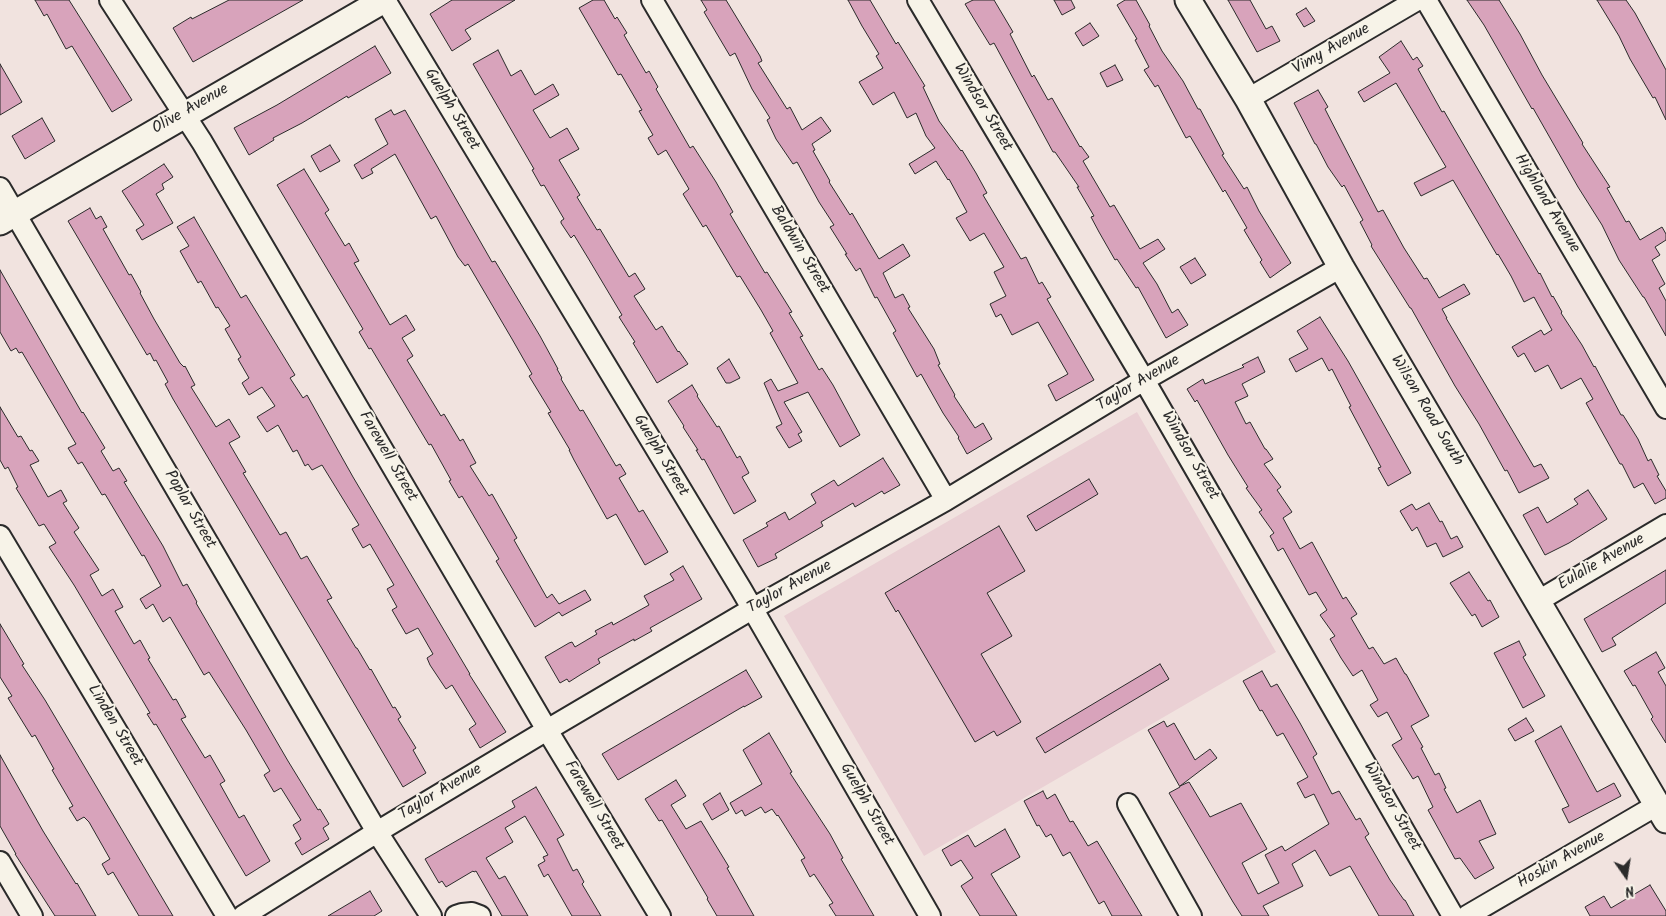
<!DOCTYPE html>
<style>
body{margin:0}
#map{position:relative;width:1666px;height:916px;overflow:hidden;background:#f1e3df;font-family:Kalam,sans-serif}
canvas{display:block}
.north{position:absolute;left:1601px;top:851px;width:50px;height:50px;-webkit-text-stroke:4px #f7f3e8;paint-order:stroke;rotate:167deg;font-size:14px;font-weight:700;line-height:20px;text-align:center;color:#2b2b2b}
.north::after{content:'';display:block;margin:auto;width:18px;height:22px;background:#2b2b2b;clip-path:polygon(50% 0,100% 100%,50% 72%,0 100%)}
</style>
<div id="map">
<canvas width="1666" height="916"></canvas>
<div class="north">N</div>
</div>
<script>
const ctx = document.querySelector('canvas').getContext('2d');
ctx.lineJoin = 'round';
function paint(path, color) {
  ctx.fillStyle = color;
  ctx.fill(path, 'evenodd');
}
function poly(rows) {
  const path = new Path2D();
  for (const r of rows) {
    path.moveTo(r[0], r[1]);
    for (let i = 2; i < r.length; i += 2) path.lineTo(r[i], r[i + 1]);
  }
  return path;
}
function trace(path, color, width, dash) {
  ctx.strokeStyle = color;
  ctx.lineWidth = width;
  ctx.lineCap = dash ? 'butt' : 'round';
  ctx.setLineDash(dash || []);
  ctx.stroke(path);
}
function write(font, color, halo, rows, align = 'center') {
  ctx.font = font + ' Kalam,sans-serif';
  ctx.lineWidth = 4;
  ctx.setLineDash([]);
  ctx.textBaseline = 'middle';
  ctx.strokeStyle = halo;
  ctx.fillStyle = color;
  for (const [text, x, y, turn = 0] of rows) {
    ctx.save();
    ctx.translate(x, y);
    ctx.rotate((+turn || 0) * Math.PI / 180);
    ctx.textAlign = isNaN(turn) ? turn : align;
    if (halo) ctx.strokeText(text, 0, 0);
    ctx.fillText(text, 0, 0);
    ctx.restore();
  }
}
paint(poly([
 [1137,412,1276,652,924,856,784,616]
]), '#ead0d4');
const building = poly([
 [35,0,69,0,132,100,112,112,72,46,66,49,47,14,44,16,35,0],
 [229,0,303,0,193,62,173,28,191,17,192,19,229,0],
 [452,0,515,0,465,30,471,39,452,51,430,14,452,0],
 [593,0,604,0,615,19,617,17,627,33,624,35,646,73,649,71,658,87,656,89,690,148,693,146,716,182,733,212,730,214,765,273,767,272,792,312,789,313,803,336,800,337,819,370,822,368,833,385,860,435,840,447,808,392,784,402,802,432,798,434,802,441,789,448,776,427,782,424,764,383,771,379,778,391,798,383,770,333,773,331,761,310,740,276,737,277,706,225,703,227,683,194,689,189,666,150,658,155,648,138,653,135,639,111,642,110,621,74,618,75,579,8,593,0],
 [701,0,726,0,760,56,762,61,758,63,787,109,790,107,802,130,821,117,831,131,812,144,815,150,813,151,830,181,829,182,850,215,852,213,879,259,903,244,910,256,883,273,895,298,903,294,910,307,908,308,934,349,940,364,938,365,955,395,954,396,975,428,983,423,992,439,967,454,958,438,959,437,943,413,921,374,917,377,893,333,896,331,877,297,875,298,860,268,856,271,845,254,847,254,830,227,834,225,819,202,797,162,793,164,776,139,767,120,770,118,752,89,735,53,730,56,704,12,707,10,701,0],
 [848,0,870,0,896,44,898,42,925,86,923,87,939,121,961,151,962,150,976,173,987,193,983,195,1021,259,1026,257,1039,284,1042,282,1051,297,1047,299,1094,380,1056,401,1048,385,1068,374,1038,322,1012,335,1001,314,996,317,990,304,1006,296,994,272,1004,267,984,233,970,241,956,218,967,212,949,179,948,180,936,161,915,174,909,164,935,148,926,136,916,113,907,118,894,92,873,105,859,82,883,68,876,56,879,54,862,26,848,0],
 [973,0,994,0,1013,32,1010,34,1032,77,1034,75,1048,100,1052,98,1080,147,1081,146,1089,157,1083,161,1110,207,1114,205,1140,249,1158,239,1165,249,1143,263,1157,284,1172,313,1178,309,1188,325,1166,338,1138,287,1136,288,1117,259,1115,260,1099,232,1091,217,1094,216,1077,187,1079,187,1055,152,1053,152,994,43,990,45,974,19,965,4,973,0],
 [1054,0,1071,0,1075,8,1062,15,1054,0],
 [1125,0,1136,0,1150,25,1149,26,1162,51,1183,81,1198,109,1200,109,1224,154,1222,155,1244,189,1247,187,1259,211,1291,263,1270,278,1260,262,1262,260,1244,230,1247,228,1225,190,1223,192,1190,136,1186,138,1158,85,1155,87,1144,70,1149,67,1135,40,1137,39,1117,5,1125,0],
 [1228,0,1250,0,1266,29,1272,26,1280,41,1257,52,1228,0],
 [1467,0,1499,0,1520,34,1542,75,1583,143,1582,144,1610,187,1607,188,1626,222,1629,221,1640,240,1662,227,1666,234,1666,240,1655,247,1660,255,1652,260,1665,284,1659,288,1666,301,1666,336,1644,297,1643,297,1619,260,1602,225,1578,187,1533,108,1532,109,1484,25,1467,0],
 [1597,0,1626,0,1635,13,1666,70,1666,120,1655,97,1653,98,1630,59,1619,36,1597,0],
 [1306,8,1315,21,1304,27,1296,14,1306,8],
 [1090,23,1099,36,1083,46,1075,33,1090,23],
 [1401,41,1413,60,1417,57,1423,66,1418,69,1442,112,1444,111,1452,125,1539,274,1540,273,1552,297,1553,296,1562,312,1561,313,1582,345,1594,367,1595,366,1621,415,1623,415,1638,439,1648,461,1651,459,1659,475,1657,476,1666,491,1666,498,1655,504,1643,483,1634,488,1622,464,1620,464,1586,403,1593,399,1581,378,1561,389,1548,365,1535,372,1524,353,1518,357,1512,347,1541,330,1544,335,1552,330,1534,297,1524,302,1511,276,1498,254,1497,255,1453,180,1421,196,1414,183,1446,167,1396,83,1364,102,1358,92,1390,73,1379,57,1401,41],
 [375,46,391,73,348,98,347,96,302,123,273,138,274,140,249,155,234,128,277,105,375,46],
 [498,50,511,76,521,70,535,95,553,84,559,95,533,110,550,138,567,128,579,149,559,160,580,195,577,197,597,230,600,229,629,277,635,273,645,289,634,296,656,330,662,326,678,352,679,351,688,364,657,383,633,343,635,342,619,317,622,315,588,258,574,235,571,238,561,223,561,221,564,219,544,185,541,186,532,170,534,169,473,64,498,50],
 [0,64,22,102,0,115,0,64],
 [1115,65,1123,80,1107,87,1100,73,1115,65],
 [1318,90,1328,107,1325,109,1378,212,1383,210,1404,248,1424,279,1427,278,1439,298,1464,284,1470,294,1442,309,1447,318,1446,318,1534,467,1541,464,1549,478,1519,493,1507,470,1505,471,1479,424,1455,386,1411,308,1410,308,1371,246,1372,245,1360,222,1363,220,1344,185,1342,187,1328,167,1316,144,1315,144,1294,103,1318,90],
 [391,110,394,115,405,110,492,262,495,261,540,336,558,369,557,369,562,378,561,379,580,411,583,410,616,466,620,464,626,474,619,478,639,512,643,510,668,552,645,565,616,514,607,519,574,460,569,450,570,450,548,413,551,412,529,376,532,374,512,339,468,264,465,266,458,257,436,216,431,219,395,154,371,169,373,173,362,179,354,165,388,144,375,119,391,110],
 [42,118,55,141,25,159,12,136,42,118],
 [330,145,340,161,320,172,311,156,330,145],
 [164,164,173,177,162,184,164,189,156,194,173,223,142,240,136,230,144,225,122,191,164,164],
 [304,169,329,210,325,213,345,246,349,243,359,261,354,263,390,325,406,315,415,330,402,338,413,356,407,360,441,416,444,414,460,441,463,439,476,463,470,466,489,496,492,494,517,538,514,540,547,598,552,594,559,604,585,590,591,600,562,616,559,612,535,627,496,561,499,559,462,496,459,498,449,481,451,480,431,444,429,445,371,348,369,349,359,332,363,329,277,185,304,169],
 [90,208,96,219,101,216,107,227,103,229,129,275,131,274,141,292,140,293,154,319,180,363,184,367,185,366,195,385,191,387,216,427,229,419,240,437,229,443,246,472,243,473,280,535,286,532,301,559,307,556,332,598,327,600,356,648,357,648,370,670,371,669,393,708,395,707,401,717,398,719,416,748,413,750,426,773,403,787,321,647,173,399,165,384,168,382,156,360,154,361,150,353,147,355,68,221,90,208],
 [194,217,241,298,246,295,295,375,290,378,303,398,307,395,353,477,470,674,469,674,506,732,480,748,469,729,476,724,452,685,446,689,430,665,427,658,433,654,418,628,406,634,392,610,397,607,387,589,394,585,370,544,363,548,352,529,359,525,322,465,312,470,308,464,305,466,297,450,293,452,278,425,267,432,257,417,275,406,262,387,249,395,242,383,249,378,238,359,241,357,225,329,230,326,218,307,216,308,201,281,198,283,180,251,189,246,177,227,194,217],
 [1195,258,1206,275,1191,284,1180,267,1195,258],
 [0,270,82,413,83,412,105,448,101,451,113,471,119,468,127,481,124,482,163,546,183,586,187,584,197,602,196,603,288,761,318,810,320,809,329,824,323,828,329,839,302,855,295,843,301,839,293,825,301,820,281,788,274,792,264,775,270,771,246,730,209,672,204,675,170,617,163,622,153,604,146,609,140,599,161,586,144,555,142,556,105,494,102,495,82,462,78,464,68,448,76,444,22,352,19,353,16,348,11,351,0,332,0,270],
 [1320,317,1348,361,1411,473,1388,486,1378,468,1381,467,1349,407,1351,406,1332,369,1329,371,1322,358,1296,372,1289,359,1308,349,1297,331,1320,317],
 [1258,357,1265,372,1242,384,1248,396,1235,402,1246,424,1250,422,1265,449,1266,449,1273,459,1264,464,1281,487,1277,490,1292,512,1283,518,1300,549,1312,542,1343,599,1346,597,1357,614,1351,618,1369,649,1373,647,1384,664,1396,658,1405,674,1406,674,1429,716,1411,726,1423,747,1421,748,1435,775,1439,773,1446,788,1444,789,1457,813,1480,800,1496,834,1479,841,1494,868,1475,879,1460,858,1455,859,1428,810,1433,807,1418,776,1413,779,1392,745,1402,739,1387,712,1378,717,1370,705,1378,700,1362,670,1353,676,1341,658,1330,639,1335,636,1320,615,1327,610,1316,592,1309,595,1283,548,1278,551,1270,536,1274,533,1259,512,1262,510,1246,488,1248,487,1228,455,1197,400,1195,402,1187,389,1203,379,1205,384,1244,367,1242,365,1258,357],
 [729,359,740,378,730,383,726,383,717,368,729,359],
 [692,385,698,395,697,396,717,427,719,426,737,458,740,456,749,473,742,477,756,501,734,514,704,459,702,460,696,450,698,450,683,427,684,426,668,401,692,385],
 [0,407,18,437,21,436,30,451,32,450,39,461,30,465,48,497,61,490,67,501,63,503,79,528,74,532,99,570,90,575,102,596,113,589,123,607,115,611,134,644,140,640,150,658,148,659,173,700,176,699,186,717,181,719,205,758,210,755,225,781,220,784,239,818,244,815,270,861,246,876,156,724,154,725,147,714,150,713,74,585,49,547,56,543,44,524,39,526,16,488,18,487,8,467,5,469,0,460,0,407],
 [883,458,900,485,884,494,882,491,855,507,853,503,821,522,823,526,775,554,777,558,758,567,743,540,768,526,766,523,785,512,789,520,816,503,811,494,834,480,838,486,883,458],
 [1089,479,1098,494,1036,531,1027,516,1089,479],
 [1588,490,1607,519,1569,543,1545,555,1523,515,1538,507,1547,523,1578,504,1574,499,1588,490],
 [1429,503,1440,522,1442,521,1451,539,1457,536,1463,547,1443,557,1436,543,1427,547,1417,527,1412,531,1400,511,1412,504,1416,510,1429,503],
 [999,526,1025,571,987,593,1012,636,981,654,1021,722,997,736,994,731,975,742,898,610,896,612,885,593,999,526],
 [683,566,702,599,650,628,652,631,634,641,634,639,598,659,600,663,580,675,569,682,567,679,560,683,545,657,569,643,572,642,575,647,597,634,595,631,612,622,613,625,649,605,644,596,674,580,670,574,683,566],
 [1666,570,1666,603,1612,638,1616,645,1602,652,1584,619,1666,570],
 [1469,572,1488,601,1490,600,1499,617,1482,627,1475,614,1472,616,1450,583,1469,572],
 [0,624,24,664,22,665,45,700,173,916,139,916,113,872,108,875,102,864,110,859,89,822,84,817,77,821,69,808,73,806,52,770,54,769,35,735,32,737,8,698,12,696,0,677,0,624],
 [1519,641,1526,655,1523,657,1545,696,1523,708,1494,653,1519,641],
 [1656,652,1665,668,1658,672,1666,686,1666,743,1651,719,1653,717,1635,685,1633,686,1624,671,1656,652],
 [1160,664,1169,679,1045,753,1036,738,1160,664],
 [746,670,762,697,744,707,744,706,618,780,602,754,746,670],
 [1262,671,1271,687,1277,684,1300,723,1317,754,1313,757,1332,794,1339,791,1356,820,1360,818,1369,834,1365,837,1390,880,1404,900,1405,900,1414,916,1379,916,1350,866,1330,876,1315,850,1292,864,1303,886,1263,906,1269,916,1242,916,1233,902,1169,793,1180,787,1148,730,1164,721,1167,727,1174,723,1195,760,1210,749,1217,758,1180,786,1189,782,1210,817,1241,803,1267,849,1242,863,1258,894,1279,883,1265,855,1282,846,1285,851,1329,824,1314,794,1305,798,1297,783,1308,777,1283,733,1277,736,1262,710,1260,711,1243,681,1262,671],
 [1526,718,1534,731,1515,741,1508,729,1526,718],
 [1561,726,1597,792,1614,783,1621,796,1569,823,1562,809,1569,806,1535,741,1561,726],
 [769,733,792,772,790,773,830,834,843,858,841,859,874,916,836,916,829,905,833,903,814,874,810,877,801,860,805,858,778,815,777,816,772,809,765,813,761,807,745,816,742,810,736,814,730,803,762,784,743,750,769,733],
 [0,755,43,831,76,884,77,883,96,916,55,916,15,854,16,854,0,826,0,755],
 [676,780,686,796,671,805,686,829,701,821,729,867,727,868,754,916,717,916,707,899,708,898,662,820,659,821,645,799,676,780],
 [536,787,564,835,557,839,573,871,577,869,584,882,582,884,601,916,572,916,548,874,544,877,538,865,545,861,543,857,548,855,525,816,505,828,513,842,486,858,499,879,505,876,528,916,502,916,476,871,474,872,473,871,446,887,442,881,439,883,425,859,515,807,512,801,536,787],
 [1043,791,1047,799,1055,794,1070,822,1073,821,1088,846,1097,841,1142,916,1112,916,1104,901,1099,904,1070,852,1063,856,1051,834,1046,837,1039,825,1037,826,1024,801,1043,791],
 [720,793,729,810,712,820,703,804,720,793],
 [1005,829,1020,857,991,874,1017,916,980,916,961,886,973,878,961,860,951,866,942,850,968,835,975,847,1005,829],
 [1650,885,1666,911,1666,916,1590,916,1585,907,1604,896,1611,908,1650,885],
 [370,891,382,911,374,916,328,916,370,891]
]);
paint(building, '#d8a3bb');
trace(building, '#2b2b2b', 1);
const minor = poly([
 [110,0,202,142,547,730,660,916],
 [385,0,741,589,930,916],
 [652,0,946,500],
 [918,0,1144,380,1453,916],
 [1426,0,1666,408],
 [1248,99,1417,0],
 [0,188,377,832,431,916],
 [0,536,227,916],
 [1538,601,1666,525],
 [1128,804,1191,916],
 [0,862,32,916],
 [243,916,377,832,547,730,752,609,946,500,1144,380,1341,267],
 [456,916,462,914,472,913,480,916],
 [1467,916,1657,805]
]);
const major = poly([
 [1188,0,1248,99,1341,267,1666,820],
 [0,222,384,0]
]);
trace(minor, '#2b2b2b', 24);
trace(major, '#2b2b2b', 29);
trace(minor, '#f7f3e8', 20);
trace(major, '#f7f3e8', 25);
write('16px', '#2b2b2b', '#f7f3e8', [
 ["Vimy Avenue",1332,50,-30],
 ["Windsor Street",982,108,59],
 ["Olive Avenue",191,110,-30],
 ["Guelph Street",451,110,59],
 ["Highland Avenue",1546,204,59],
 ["Baldwin Street",799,250,59],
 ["Taylor Avenue",1139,384,-31],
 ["Wilson Road South",1426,411,59],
 ["Guelph Street",660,456,59],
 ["Windsor Street",1189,456,60],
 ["Farewell Street",387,457,60],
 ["Poplar Street",189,510,60],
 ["Eulalie Avenue",1602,563,-30],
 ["Taylor Avenue",790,588,-29],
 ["Linden Street",114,726,59],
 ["Taylor Avenue",441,793,-31],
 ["Guelph Street",866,805,60],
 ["Farewell Street",593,806,59],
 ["Windsor Street",1391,807,60],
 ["Hoskin Avenue",1562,861,-30]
]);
</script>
